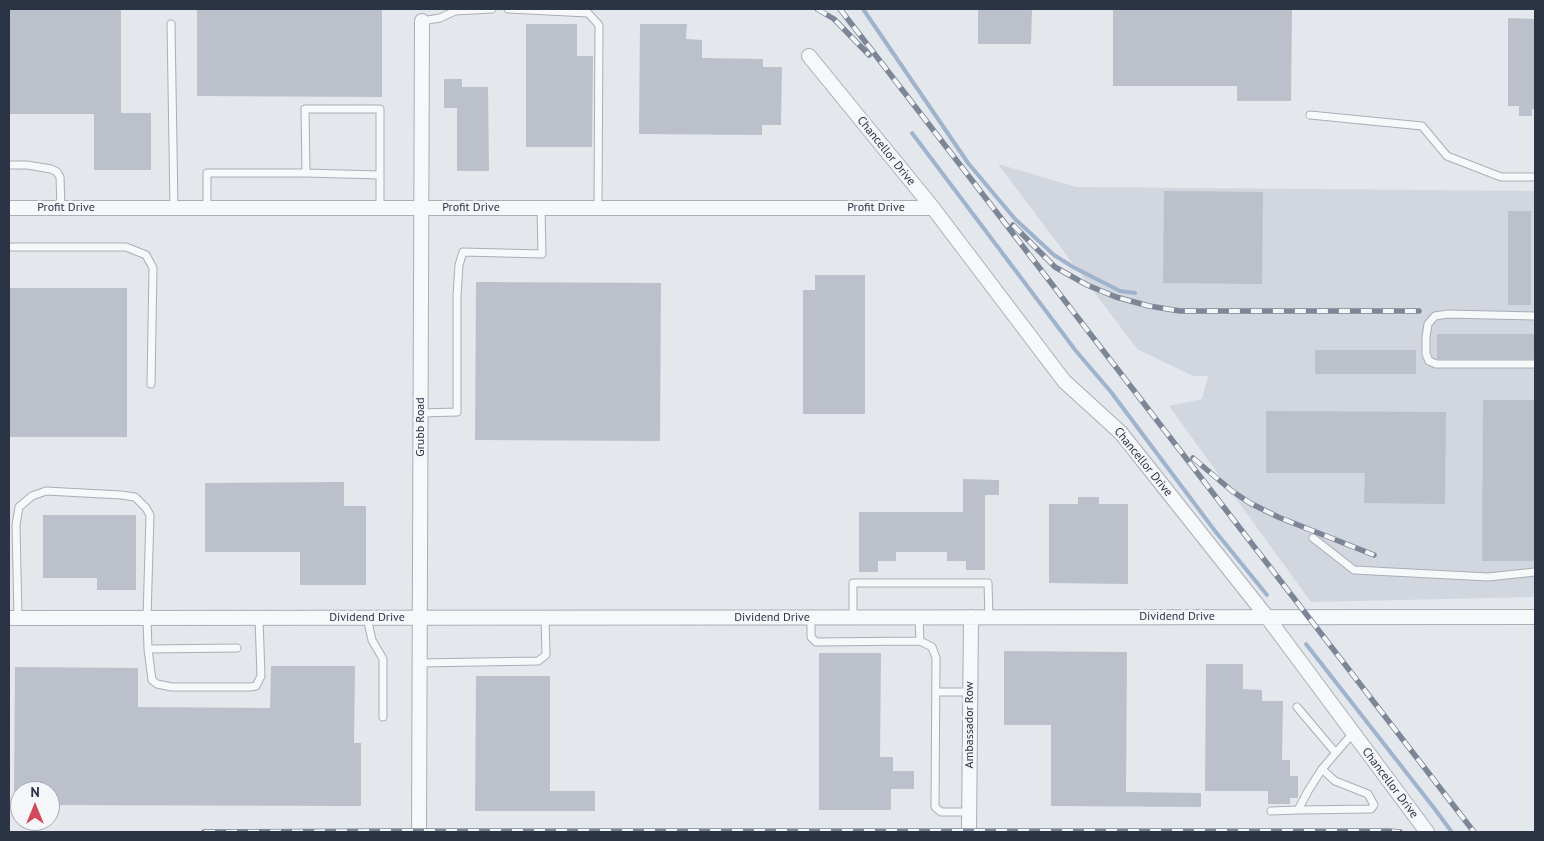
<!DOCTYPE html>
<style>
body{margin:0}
#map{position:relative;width:1544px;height:841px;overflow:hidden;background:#e4e7ec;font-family:"PT Sans",sans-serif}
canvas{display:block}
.frame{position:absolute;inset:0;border:10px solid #2b3445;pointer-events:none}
.north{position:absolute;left:10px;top:781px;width:50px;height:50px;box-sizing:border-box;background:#f4f6f9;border:1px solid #a4a8b1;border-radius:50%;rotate:0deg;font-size:14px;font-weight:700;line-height:20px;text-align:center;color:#2b3445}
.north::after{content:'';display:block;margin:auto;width:18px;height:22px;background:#d1495b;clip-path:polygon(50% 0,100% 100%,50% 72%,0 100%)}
</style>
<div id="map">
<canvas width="1544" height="841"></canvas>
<div class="frame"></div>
<div class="north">N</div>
</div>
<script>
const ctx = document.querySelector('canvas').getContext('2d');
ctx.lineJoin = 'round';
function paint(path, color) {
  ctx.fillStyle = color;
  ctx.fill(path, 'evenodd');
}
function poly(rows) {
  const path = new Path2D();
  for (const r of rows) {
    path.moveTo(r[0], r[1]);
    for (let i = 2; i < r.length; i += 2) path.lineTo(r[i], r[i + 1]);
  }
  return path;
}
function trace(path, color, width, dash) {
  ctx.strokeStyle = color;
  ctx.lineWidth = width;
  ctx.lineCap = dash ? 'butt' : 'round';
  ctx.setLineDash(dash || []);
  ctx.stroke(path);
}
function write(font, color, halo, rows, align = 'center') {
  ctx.font = font + ' "PT Sans",sans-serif';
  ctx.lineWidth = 5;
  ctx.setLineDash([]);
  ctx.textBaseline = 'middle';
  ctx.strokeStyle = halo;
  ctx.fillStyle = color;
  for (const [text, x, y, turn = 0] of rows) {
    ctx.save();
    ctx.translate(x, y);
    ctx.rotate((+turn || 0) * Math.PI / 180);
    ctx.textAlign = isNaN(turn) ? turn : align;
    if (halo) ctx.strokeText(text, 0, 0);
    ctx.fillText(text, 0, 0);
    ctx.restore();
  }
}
paint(poly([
 [998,164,1076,187,1535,191,1535,597,1311,602,1169,406,1202,399,1208,376,1193,376,1137,349]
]), '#d2d6de');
trace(poly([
 [863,9,968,163,1015,219,1054,255,1073,267,1120,291,1135,293],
 [912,133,1076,351,1111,392,1215,531,1267,595],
 [1306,644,1434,808,1451,831]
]), '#9fb4cc', 4);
paint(poly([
 [9,9,121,9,121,113,151,113,151,170,94,170,94,114,9,114],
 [197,9,382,9,382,97,197,96],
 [978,9,1032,9,1031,44,978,44],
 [1113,9,1292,9,1291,101,1237,101,1237,86,1113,86],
 [1508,18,1535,19,1535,109,1532,109,1532,116,1519,116,1519,106,1508,106],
 [526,24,577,24,577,56,593,56,592,147,526,147],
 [640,24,687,24,686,39,702,40,702,58,763,59,763,67,782,67,781,125,762,125,762,135,639,134],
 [444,79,462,79,462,87,488,87,489,171,457,171,457,108,444,108],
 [1164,191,1263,192,1262,284,1163,283],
 [1508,211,1531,211,1531,305,1508,305],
 [815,275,865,275,865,414,803,414,803,290,815,290],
 [476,282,661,283,660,441,475,440],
 [9,288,127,288,127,437,9,437],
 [1437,334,1535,334,1535,359,1437,359],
 [1315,350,1416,350,1416,374,1315,374],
 [1483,400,1535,400,1535,561,1482,561],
 [1266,411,1446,412,1445,504,1364,503,1365,473,1266,473],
 [963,479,999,480,999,495,985,495,985,570,966,570,966,561,947,561,947,552,896,552,896,561,878,561,878,572,859,572,859,512,963,512],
 [344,482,344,506,366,506,366,585,300,585,300,552,205,552,205,483],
 [1078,497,1099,497,1099,504,1128,504,1128,584,1049,583,1049,504,1078,504],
 [43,515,136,515,136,590,97,590,97,578,43,578],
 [1004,651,1127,652,1126,792,1201,793,1201,807,1051,806,1051,725,1004,725],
 [819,653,881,653,880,757,893,757,893,771,914,771,914,789,891,789,891,810,819,810],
 [1206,664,1243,664,1243,689,1262,690,1262,701,1283,701,1282,760,1290,760,1290,776,1298,776,1298,798,1290,798,1290,804,1268,804,1268,791,1205,791],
 [271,666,355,666,354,743,361,743,361,806,50,805,50,791,14,791,15,667,138,668,138,707,270,708],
 [476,676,550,676,550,791,595,791,595,811,475,811]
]), '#bbc0ca');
const lane = poly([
 [508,9,588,13,599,25,598,208],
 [422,21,440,18,455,11,492,9],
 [171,24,174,208],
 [1310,115,1422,126,1447,156,1501,177,1535,177],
 [9,165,27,165,51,169,57,172,60,177,61,208],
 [306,173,380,175],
 [207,208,207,173,306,173,305,109,380,109,380,208],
 [9,247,126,247,146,255,153,268,151,384],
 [1535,316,1448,314,1435,316,1428,324,1426,337,1426,354,1429,361,1436,364,1535,364],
 [421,413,457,412,457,296,459,265,463,252,542,254,541,208],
 [1313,538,1354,570,1488,577,1535,572],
 [853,617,853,583,988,583,989,617],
 [919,617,920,641],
 [18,618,16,525,19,507,32,496,46,491,121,495,135,497,146,508,150,515,147,618,148,649,237,648],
 [367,618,372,640,383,659,383,717],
 [811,618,811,637,816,642,920,641,932,647,936,658,935,807,941,812,969,812],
 [148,649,152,680,157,684,172,687,250,687,256,686,261,676,259,618],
 [420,663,538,661,546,655,545,618],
 [936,692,970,692],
 [1297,707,1335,752],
 [1298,810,1371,809,1374,805,1368,794,1335,781,1322,769],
 [1271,811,1298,810,1308,791,1322,769,1353,733]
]);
const street = poly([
 [809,56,933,208,1064,381,1121,433,1267,617,1427,832],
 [9,208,933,208],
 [9,618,1535,617],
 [419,832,422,21],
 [969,832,971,617]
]);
trace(lane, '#a9aeb7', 9);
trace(street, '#a9aeb7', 16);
trace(lane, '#f7f8fa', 7);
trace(street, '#f7f8fa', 14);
const rail = poly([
 [817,9,834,19,869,55],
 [840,9,1474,832],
 [1013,225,1055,267,1087,285,1116,297,1149,306,1180,311,1419,311],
 [1193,458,1232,491,1250,503,1278,517,1374,555],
 [204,832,388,831,1388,831,1400,832]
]);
trace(rail, '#7d8696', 5.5);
trace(rail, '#f4f6f9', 4, [11]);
write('12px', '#2b3445', '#f4f6f9', [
 ["Chancellor Drive",886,151,51],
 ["Profit Drive",66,208],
 ["Profit Drive",471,208],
 ["Profit Drive",876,208],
 ["Grubb Road",421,427,-90],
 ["Chancellor Drive",1143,462,51],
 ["Dividend Drive",1177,617],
 ["Dividend Drive",367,618],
 ["Dividend Drive",772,618],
 ["Ambassador Row",970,725,-90],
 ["Chancellor Drive",1390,783,53]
]);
</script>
